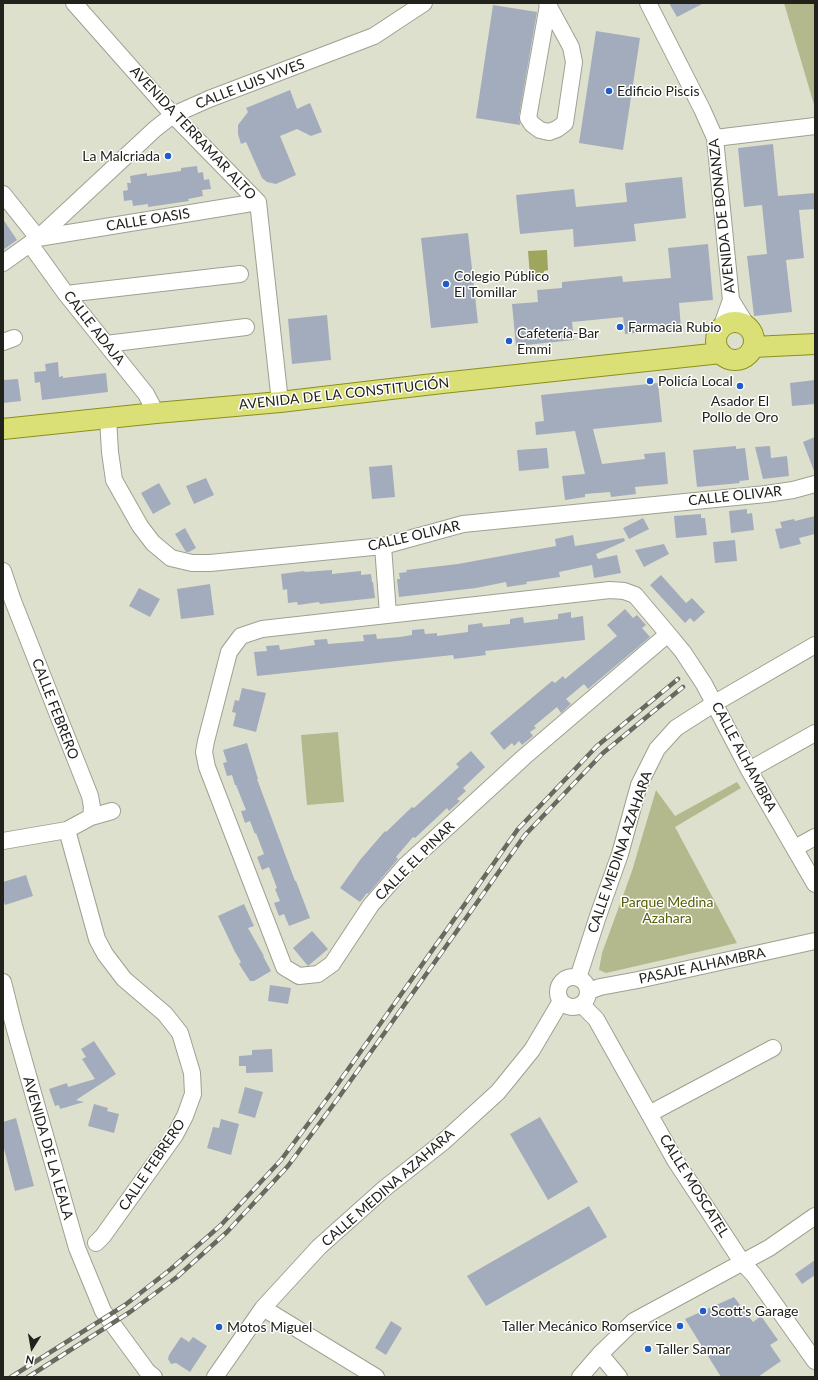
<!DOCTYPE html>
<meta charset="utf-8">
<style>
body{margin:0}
#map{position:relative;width:818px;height:1380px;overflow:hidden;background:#dee0ce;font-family:Lato,sans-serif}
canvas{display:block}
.frame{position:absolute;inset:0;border:4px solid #21221b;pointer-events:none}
.north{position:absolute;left:12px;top:1328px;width:40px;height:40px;-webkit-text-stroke:3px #fff;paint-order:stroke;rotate:191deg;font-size:11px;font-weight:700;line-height:16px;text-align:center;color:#21221b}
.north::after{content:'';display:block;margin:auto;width:14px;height:18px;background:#21221b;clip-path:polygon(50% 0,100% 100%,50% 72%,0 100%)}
</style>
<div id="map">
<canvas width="818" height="1380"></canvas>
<div class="frame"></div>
<div class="north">N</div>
</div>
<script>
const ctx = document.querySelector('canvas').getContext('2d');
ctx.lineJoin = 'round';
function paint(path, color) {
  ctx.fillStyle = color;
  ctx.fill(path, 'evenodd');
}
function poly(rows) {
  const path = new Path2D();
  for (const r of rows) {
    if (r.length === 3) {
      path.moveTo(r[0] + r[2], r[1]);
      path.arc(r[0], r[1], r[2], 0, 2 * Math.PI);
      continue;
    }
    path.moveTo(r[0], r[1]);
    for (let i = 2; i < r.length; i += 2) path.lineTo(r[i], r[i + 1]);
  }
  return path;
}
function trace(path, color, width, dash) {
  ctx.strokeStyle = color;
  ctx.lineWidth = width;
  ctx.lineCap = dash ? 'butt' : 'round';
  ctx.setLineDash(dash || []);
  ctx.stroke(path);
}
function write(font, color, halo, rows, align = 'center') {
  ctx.font = font + ' Lato,sans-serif';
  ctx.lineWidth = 3;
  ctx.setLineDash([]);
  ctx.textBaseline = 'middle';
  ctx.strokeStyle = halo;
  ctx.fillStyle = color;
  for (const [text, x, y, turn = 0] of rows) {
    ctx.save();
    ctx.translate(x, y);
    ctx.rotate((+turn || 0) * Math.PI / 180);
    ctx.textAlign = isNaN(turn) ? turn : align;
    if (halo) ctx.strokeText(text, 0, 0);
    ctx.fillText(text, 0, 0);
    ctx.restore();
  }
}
paint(poly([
 [784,3,815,3,815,108],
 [338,732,344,802,307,805,301,735],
 [737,782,741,788,675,827,737,943,606,973,599,970,602,953,632,871,656,790,675,816]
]), '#b3b88d');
paint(poly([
 [547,250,548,270,544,271,544,275,530,276,528,251]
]), '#9ea55d');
paint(poly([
 [669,3,704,3,677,17],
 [493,5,537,12,519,116,520,125,476,118],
 [596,31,640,38,623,150,579,143],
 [290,90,297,109,310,103,322,132,311,136,297,129,280,136,296,175,276,184,267,182,262,178,246,142,241,144,238,134,238,125,248,112,246,108],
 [773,144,778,196,815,193,815,209,799,210,804,258,786,260,792,312,754,316,747,256,767,254,762,205,744,207,738,148],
 [197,166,198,173,203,172,204,180,209,179,211,189,202,190,203,196,188,199,189,201,148,207,148,204,133,206,132,200,124,201,123,191,128,190,127,183,131,183,130,176,147,173,147,176,174,172,181,171,181,168],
 [682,177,686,218,634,224,636,241,574,247,573,229,520,234,516,195,574,189,576,207,627,202,625,183],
 [3,219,17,240,3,250],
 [468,233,478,323,431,328,421,238],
 [708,244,713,300,679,303,681,328,625,334,623,317,572,322,574,340,516,346,512,304,538,302,537,290,562,288,562,282,622,276,623,282,671,278,668,248],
 [327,315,331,360,292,364,288,319],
 [58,362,59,377,63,376,63,378,106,373,108,392,42,400,40,382,35,383,34,372,46,371,45,364],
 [18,379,21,401,3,403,3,380],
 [815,380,815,404,792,406,790,383],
 [658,383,662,422,593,429,602,464,645,459,644,454,665,452,668,484,635,487,636,494,611,497,610,492,585,494,585,497,565,500,562,476,585,474,575,431,536,435,535,422,544,421,541,395],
 [815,437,815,471,814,471,803,442],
 [736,446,736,449,745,448,749,480,739,481,740,483,697,487,693,450],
 [770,446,771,458,787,456,789,476,763,479,755,447],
 [547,448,549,468,519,471,517,450],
 [392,465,395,497,372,499,369,467],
 [206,478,214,495,194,504,186,486],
 [159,483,171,504,153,514,141,493],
 [747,509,747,514,752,513,754,530,731,533,729,511],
 [701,514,701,518,705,518,707,535,676,538,674,516],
 [815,516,815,534,799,538,801,544,780,549,775,529,782,528,780,522,794,519,795,521],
 [643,518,649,529,629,539,623,528],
 [185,528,196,548,189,552,186,552,175,534],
 [573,535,575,546,624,538,625,541,596,554,598,559,617,555,621,573,594,578,592,565,559,572,560,577,526,582,527,584,507,587,506,582,476,588,399,597,397,579,400,579,399,573,407,572,406,570,458,564,556,546,555,539],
 [735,540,737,561,715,563,713,542],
 [664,544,669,554,644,567,635,550],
 [332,570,332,574,361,571,361,575,371,574,372,582,373,582,375,598,320,604,319,602,298,605,297,602,288,603,287,589,283,590,281,574,304,571,305,572],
 [661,575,686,603,692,598,705,612,694,622,690,618,685,623,650,585],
 [210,584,214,615,181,619,177,589],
 [139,588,160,599,150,617,129,606],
 [625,609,633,618,637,615,646,625,642,628,650,637,588,689,584,684,566,699,571,704,561,713,557,707,534,726,536,728,530,732,533,736,522,745,519,741,514,746,512,743,504,750,490,733,552,681,555,683,563,676,565,679,617,636,607,625],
 [571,612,571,618,583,616,585,640,485,651,486,655,454,659,453,655,257,676,254,652,267,651,266,646,279,645,280,650,315,645,314,640,327,639,328,644,364,641,363,635,376,634,377,639,400,637,412,635,412,630,424,629,425,634,437,633,437,636,468,632,468,625,482,623,483,627,510,624,510,619,523,617,524,623,558,619,558,614],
 [242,688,266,693,256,732,233,726,236,713,232,712,235,700,239,701],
 [247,743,258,779,257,779,295,881,296,881,310,918,289,926,284,914,279,916,274,903,280,901,275,889,277,888,269,867,262,870,257,857,264,854,256,833,255,834,250,821,245,823,241,811,246,810,236,785,235,785,232,775,227,776,223,763,227,762,223,750],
 [471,751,485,767,463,788,466,791,457,799,460,801,449,811,447,808,415,838,413,837,396,857,398,859,368,894,367,893,360,902,340,888,360,860,385,831,386,832,412,807,414,808,459,767,456,764],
 [26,875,33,896,5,905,3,898,3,882],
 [244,904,254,926,248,928,264,956,263,956,271,971,254,981,250,981,239,964,241,962,235,952,218,916],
 [312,931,328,949,308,966,293,948],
 [270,985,291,988,288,1004,268,1001],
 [94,1041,116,1074,76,1100,84,1102,60,1109,59,1105,55,1106,49,1089,67,1083,68,1087,95,1079,82,1059,86,1057,81,1049],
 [272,1049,273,1072,246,1073,246,1066,239,1066,239,1056,252,1055,252,1050],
 [245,1087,263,1092,255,1118,238,1113],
 [94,1104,108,1108,107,1111,119,1114,114,1133,88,1126],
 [540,1117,578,1182,548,1200,510,1134],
 [16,1118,34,1186,15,1191,3,1145,3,1122],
 [221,1119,239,1124,231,1155,207,1148,213,1127,219,1128],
 [589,1206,607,1237,486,1306,467,1276],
 [815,1260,815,1275,802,1284,795,1274],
 [734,1297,753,1322,761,1316,778,1340,770,1345,781,1361,758,1377,721,1377,685,1319],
 [391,1321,402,1328,386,1355,375,1348],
 [181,1337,189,1342,193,1337,207,1346,190,1372,176,1363,171,1364,168,1359,169,1355]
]), '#a3acbc');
const minor = poly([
 [74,3,173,115,258,202,280,402],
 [547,3,571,47,574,62,565,123,557,129,549,132,540,130,532,124,528,118,548,5],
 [648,3,702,109,715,138,731,300,721,328],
 [715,138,815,126],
 [3,194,38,238],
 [38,238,258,202],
 [30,244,66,294,146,394,156,413],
 [3,263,38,238,155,129,173,115,209,99,374,36,424,3],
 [66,294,240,274],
 [731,300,747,326],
 [3,342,14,338],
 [106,344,246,327],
 [108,419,110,452,114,480,140,526,153,543,171,558,192,563,210,563,383,546,463,524,766,494,793,490,815,484],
 [383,546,388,614],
 [3,571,13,601,90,796,92,807,91,817],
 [668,634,524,757,405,866,371,905,332,964,318,974,299,976,284,967,207,767,204,752,206,741,229,652,241,636,262,629,610,590,624,591,635,595,668,634,683,652,704,684,749,770,815,884],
 [749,770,815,733],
 [67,830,97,939,105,954,124,979,165,1014,180,1033,192,1073,193,1094,185,1116,175,1135,103,1236,96,1243],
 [3,841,67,830,91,817,112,811],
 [795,848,815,837],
 [573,992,15],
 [578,978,598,916,620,854,639,785,657,749,676,728,715,703,815,645],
 [3,982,14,1026,77,1248,103,1311,147,1371,154,1377],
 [589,991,600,987,638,980,815,941],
 [582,1005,596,1019,675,1160,742,1262,754,1275,815,1361],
 [649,1114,773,1048],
 [263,1308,376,1377],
 [600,1354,619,1377],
 [215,1377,263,1308,319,1247,385,1188,442,1143,498,1092,532,1050,561,1001],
 [580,1377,600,1354,634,1321,769,1248,815,1216]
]);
const major = poly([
 [735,341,19],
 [753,347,815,344],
 [3,429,156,413,280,402,442,383,721,353]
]);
trace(minor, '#9ea190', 18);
trace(major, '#89901a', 22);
trace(minor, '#fff', 16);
trace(major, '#dae076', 20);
const rail = poly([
 [11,1377,125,1305,171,1269,221,1225,281,1160,332,1092,518,829,597,746,678,679],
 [28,1377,130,1312,177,1277,227,1232,288,1166,339,1097,525,835,603,753,683,687]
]);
trace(rail, '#696a5f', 4.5);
trace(rail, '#fff', 3, [9]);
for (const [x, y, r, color] of [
 [609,91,4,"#1e5dc9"],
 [168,156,4,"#1e5dc9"],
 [446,284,4,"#1e5dc9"],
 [620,327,4,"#1e5dc9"],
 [509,341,4,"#1e5dc9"],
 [650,381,4,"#1e5dc9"],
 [740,386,4,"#1e5dc9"],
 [703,1311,4,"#1e5dc9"],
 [680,1326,4,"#1e5dc9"],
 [219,1327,4,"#1e5dc9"],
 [648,1349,4,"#1e5dc9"]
]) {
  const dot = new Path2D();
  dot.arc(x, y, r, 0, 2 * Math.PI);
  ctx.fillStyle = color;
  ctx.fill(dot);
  trace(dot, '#fff', 1.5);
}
write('14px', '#21221b', '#fff', [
 ["CALLE LUIS VIVES",250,84,-21],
 ["AVENIDA TERRAMAR ALTO",193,133,47],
 ["AVENIDA DE BONANZA",722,216,-96],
 ["CALLE OASIS",148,220,-9],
 ["CALLE ADAJA",94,328,52],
 ["AVENIDA DE LA CONSTITUCIÓN",344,394,-6],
 ["CALLE OLIVAR",735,496,-6],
 ["CALLE OLIVAR",414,536,-13],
 ["CALLE FEBRERO",55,709,69],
 ["CALLE ALHAMBRA",744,757,62],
 ["CALLE MEDINA AZAHARA",620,852,-71],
 ["CALLE EL PINAR",415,861,-45],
 ["PASAJE ALHAMBRA",702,966,-12],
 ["AVENIDA DE LA LEALA",48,1148,74],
 ["CALLE FEBRERO",152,1165,-56],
 ["CALLE MOSCATEL",694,1186,58],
 ["CALLE MEDINA AZAHARA",388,1188,-41]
]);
write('14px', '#21221b', '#fff', [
 ["Edificio Piscis",617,91],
 ["La Malcriada",160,156,"right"],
 ["Colegio Público",454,276],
 ["El Tomillar",454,292],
 ["Farmacia Rubio",628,327],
 ["Cafetería-Bar",517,333],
 ["Emmi",517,349],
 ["Policía Local",658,381],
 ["Asador El",740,401,"center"],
 ["Pollo de Oro",740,417,"center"],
 ["Scott's Garage",711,1311],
 ["Taller Mecánico Romservice",672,1326,"right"],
 ["Motos Miguel",227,1327],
 ["Taller Samar",656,1349]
], 'left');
write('14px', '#585d06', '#fff', [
 ["Parque Medina",667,902],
 ["Azahara",667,918]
]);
</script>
